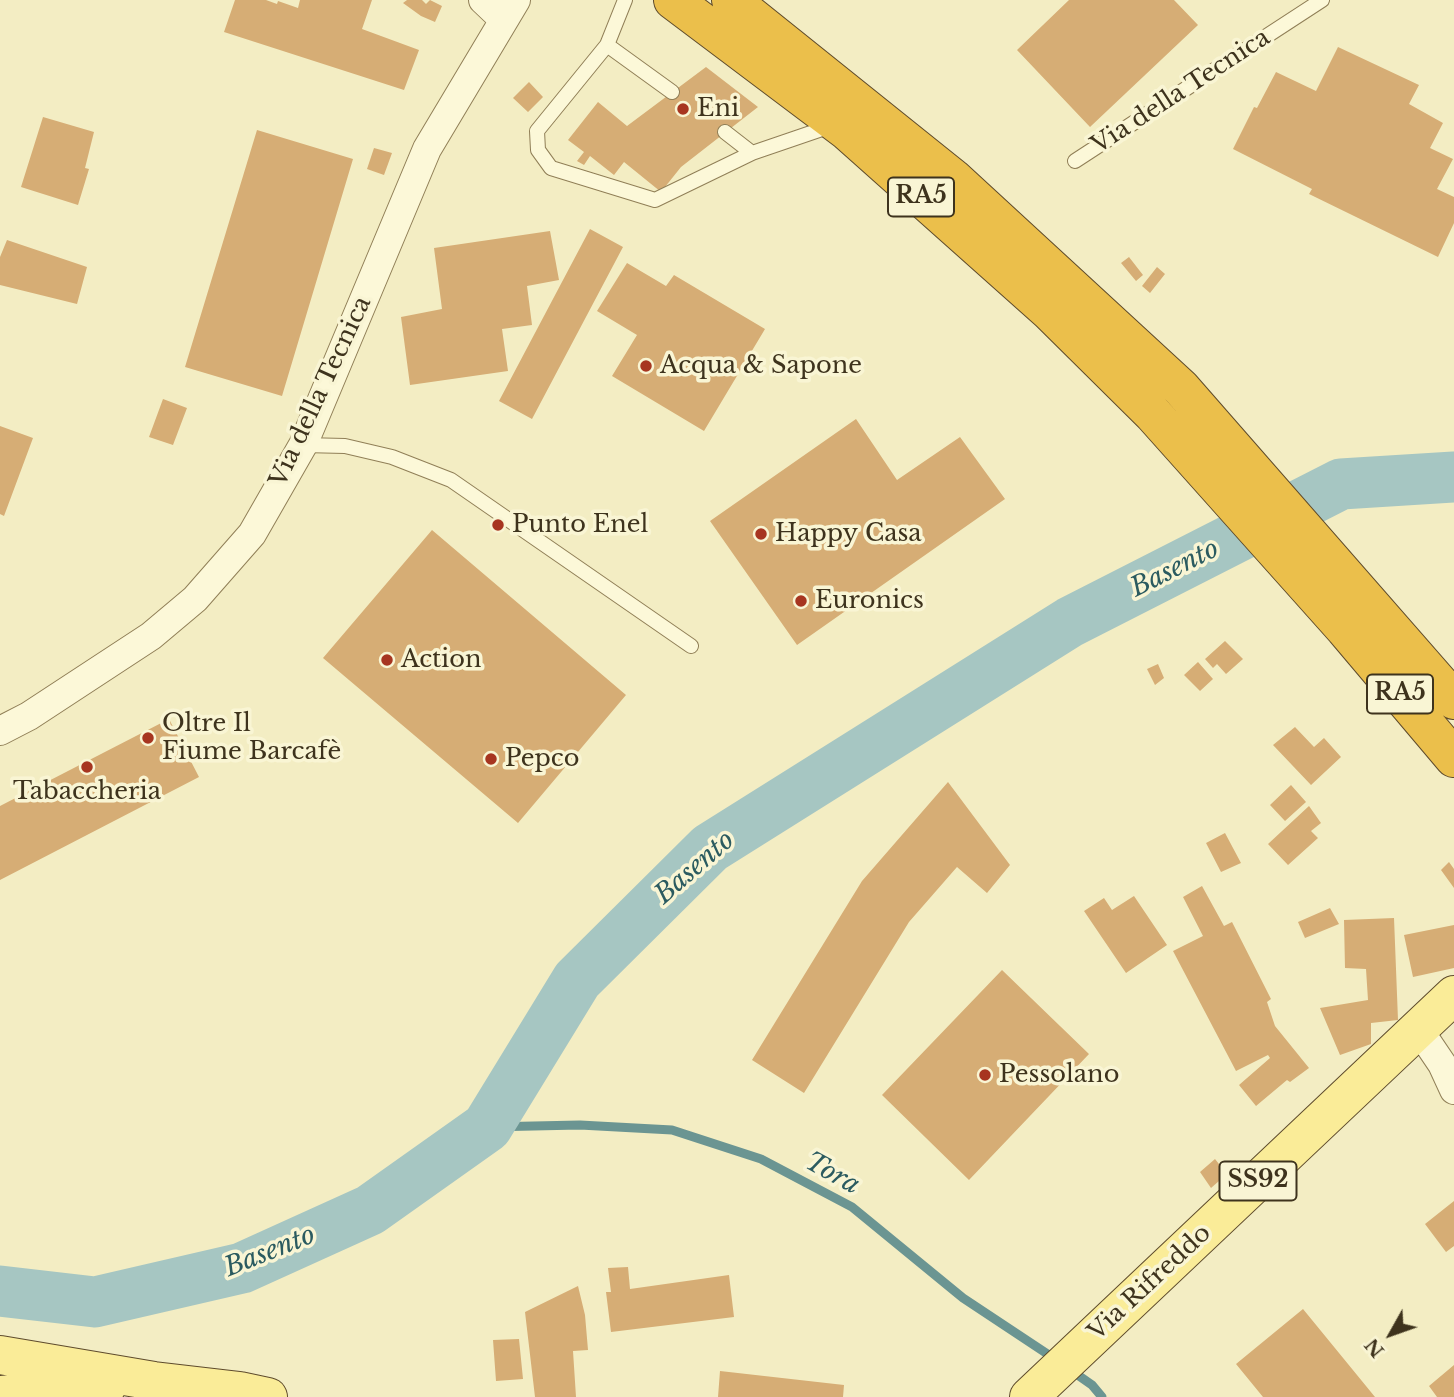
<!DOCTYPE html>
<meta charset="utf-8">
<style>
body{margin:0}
#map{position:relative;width:1454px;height:1397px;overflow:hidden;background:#f3edc3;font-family:"Libre Baskerville",serif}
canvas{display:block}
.north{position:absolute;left:1356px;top:1299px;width:70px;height:70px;-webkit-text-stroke:5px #f9f5d4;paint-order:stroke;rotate:230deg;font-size:19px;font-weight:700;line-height:28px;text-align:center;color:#3e331d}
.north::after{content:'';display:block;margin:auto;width:24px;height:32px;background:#3e331d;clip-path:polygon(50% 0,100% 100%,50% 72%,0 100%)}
</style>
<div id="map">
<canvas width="1454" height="1397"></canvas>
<div class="north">N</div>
</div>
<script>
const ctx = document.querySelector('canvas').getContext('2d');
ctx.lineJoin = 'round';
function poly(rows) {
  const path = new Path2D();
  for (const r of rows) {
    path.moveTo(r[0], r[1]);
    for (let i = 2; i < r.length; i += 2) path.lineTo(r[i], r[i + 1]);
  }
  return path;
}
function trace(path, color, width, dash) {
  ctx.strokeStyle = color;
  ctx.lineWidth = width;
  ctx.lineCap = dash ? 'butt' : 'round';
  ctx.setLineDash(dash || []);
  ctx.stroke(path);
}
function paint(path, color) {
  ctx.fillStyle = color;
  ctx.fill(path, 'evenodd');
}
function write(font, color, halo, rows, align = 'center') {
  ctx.font = font + ' "Libre Baskerville",serif';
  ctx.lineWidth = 7;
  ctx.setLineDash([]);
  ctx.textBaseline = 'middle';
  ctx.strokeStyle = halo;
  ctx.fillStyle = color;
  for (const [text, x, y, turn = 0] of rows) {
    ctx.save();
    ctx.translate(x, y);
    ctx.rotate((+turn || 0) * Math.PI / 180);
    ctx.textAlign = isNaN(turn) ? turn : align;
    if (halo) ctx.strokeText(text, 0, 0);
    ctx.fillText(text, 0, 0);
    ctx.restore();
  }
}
trace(poly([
 [487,1127,580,1125,672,1130,761,1159,852,1207,963,1298,1055,1359],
 [1072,1371,1092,1385,1102,1397]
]), '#6b9592', 9);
trace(poly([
 [0,1291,95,1302,242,1268,370,1210,487,1127,577,980,710,848,1070,622,1341,484,1454,477]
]), '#a6c6c2', 51);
paint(poly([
 [235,0,266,0,277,4,278,1,298,8,300,0,372,0,362,29,419,50,404,90,224,32],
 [407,0,422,0,426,4,430,0,442,6,435,22,421,16,403,3],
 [1069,0,1174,0,1198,25,1090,127,1017,50],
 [1338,47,1419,85,1409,104,1443,123,1430,148,1453,159,1437,189,1454,197,1454,223,1438,257,1309,194,1312,189,1233,149,1254,107,1257,108,1276,72,1316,91],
 [706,67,758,107,681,167,661,192,624,162,614,175,590,156,584,165,577,161,584,152,568,140,598,102,627,126],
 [529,82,543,97,528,112,513,98],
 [43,117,94,132,85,168,89,169,78,205,21,187],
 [257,130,353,159,282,396,185,367],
 [374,148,392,153,384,175,367,169],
 [590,229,623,247,532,419,499,401],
 [550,231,559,280,527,286,532,325,502,329,508,371,410,385,401,317,442,309,434,248],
 [7,240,87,267,77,304,0,285,0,257],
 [1129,257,1143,275,1136,281,1121,263],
 [627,263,666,286,674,275,765,329,704,431,612,376,637,335,597,311],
 [1157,267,1165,274,1150,293,1142,286],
 [163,399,187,408,173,445,149,437],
 [856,419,897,480,960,437,1005,499,797,645,710,521],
 [0,426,33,438,4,516,0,514],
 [432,530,626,695,518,823,323,658],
 [1225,641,1243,659,1226,674,1217,664,1213,668,1205,659],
 [1198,662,1213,679,1200,691,1184,675],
 [1158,664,1164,678,1155,685,1147,669],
 [169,719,199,777,0,880,0,806],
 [1295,727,1314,747,1324,738,1341,757,1311,785,1273,745],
 [948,782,1010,865,987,893,957,867,909,922,804,1093,752,1060,862,881],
 [1291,785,1306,802,1285,821,1270,805],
 [1309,806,1321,823,1311,831,1318,838,1288,865,1268,844],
 [1225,833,1241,863,1221,872,1206,843],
 [1449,862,1454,869,1454,888,1441,870],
 [1202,886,1224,926,1232,922,1271,999,1267,1002,1275,1026,1309,1068,1290,1082,1287,1080,1256,1106,1239,1085,1270,1058,1268,1055,1236,1071,1173,951,1203,936,1183,897],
 [1134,896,1167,945,1126,973,1084,911,1104,898,1112,910],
 [1330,908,1339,924,1305,938,1298,922],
 [1394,918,1398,1020,1371,1023,1371,1044,1340,1055,1320,1008,1368,1000,1366,969,1345,968,1344,920],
 [1454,925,1454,968,1413,977,1404,935],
 [1002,970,1089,1054,969,1180,882,1095],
 [1215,1159,1227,1174,1211,1188,1200,1172],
 [1454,1201,1454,1246,1446,1252,1425,1224],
 [628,1267,630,1289,729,1275,734,1317,611,1332,606,1292,611,1292,608,1268],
 [578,1286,585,1315,588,1350,573,1351,576,1397,535,1397,525,1312],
 [1303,1309,1375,1397,1263,1397,1236,1364],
 [519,1339,523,1379,496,1381,493,1340],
 [1454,1365,1454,1397,1437,1397,1429,1386],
 [720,1371,844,1385,843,1397,718,1397]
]), '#d6ad75');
const service = poly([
 [625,0,607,45,672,92],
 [607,45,537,131,538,150,551,168,655,200,752,153],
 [725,132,752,153,831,126],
 [1075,161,1322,0],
 [303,445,345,446,392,457,451,480,691,646]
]);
const minor = poly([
 [483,0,503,19],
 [0,731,29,716,151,636,195,599,252,534,303,445,427,149,516,0],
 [1419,1030,1442,1064,1454,1090]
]);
const primary = poly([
 [0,1355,154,1381,240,1391,268,1397],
 [0,1395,107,1386],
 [1029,1397,1454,995]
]);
const motorway = poly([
 [673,0,847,131,1049,311,1153,414,1345,629,1454,758],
 [731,0,953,178,1181,388,1454,700]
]);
trace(service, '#907f57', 16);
trace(minor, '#907f57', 30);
trace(primary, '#5e4b2c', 40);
trace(motorway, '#5e4b2c', 40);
trace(service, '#fcf8d8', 14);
trace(minor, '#fcf8d8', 28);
trace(primary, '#faec98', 38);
trace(motorway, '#ebbf4b', 38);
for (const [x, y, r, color] of [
 [683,109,7,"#a73520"],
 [646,366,7,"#a73520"],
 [498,525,7,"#a73520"],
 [761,534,7,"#a73520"],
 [801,601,7,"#a73520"],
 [387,660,7,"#a73520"],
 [148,738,7,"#a73520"],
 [491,759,7,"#a73520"],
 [87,767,7,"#a73520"],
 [985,1075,7,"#a73520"]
]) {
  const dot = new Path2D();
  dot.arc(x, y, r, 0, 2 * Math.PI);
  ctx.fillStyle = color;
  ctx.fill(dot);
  trace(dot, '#f9f5d4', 2.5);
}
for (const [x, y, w] of [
 [921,197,66],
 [1400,694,66],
 [1258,1181,77]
]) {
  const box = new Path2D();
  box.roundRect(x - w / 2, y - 19.5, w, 39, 5);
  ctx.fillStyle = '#f9f5d4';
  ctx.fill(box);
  trace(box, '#3e331d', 2);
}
write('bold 23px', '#3e331d', null, [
 ["RA5",921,197],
 ["RA5",1400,694],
 ["SS92",1258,1181]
]);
write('24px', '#3e331d', '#f9f5d4', [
 ["Via della Tecnica",1181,92,-33],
 ["Via della Tecnica",321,392,-65],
 ["Via Rifreddo",1150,1283,-43]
]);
write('24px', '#3e331d', '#f9f5d4', [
 ["Eni",697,109],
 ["Acqua & Sapone",660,366],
 ["Punto Enel",512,525],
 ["Happy Casa",775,534],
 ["Euronics",815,601],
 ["Action",401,660],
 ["Oltre Il",162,724],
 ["Fiume Barcafè",162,752],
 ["Pepco",505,759],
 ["Tabaccheria",87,792,"center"],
 ["Pessolano",999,1075]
], 'left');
write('italic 26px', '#2b5b60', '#f9f5d4', [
 ["Basento",1175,569,-27],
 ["Basento",695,868,-41],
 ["Tora",832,1174,29],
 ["Basento",270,1252,-22]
]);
</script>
